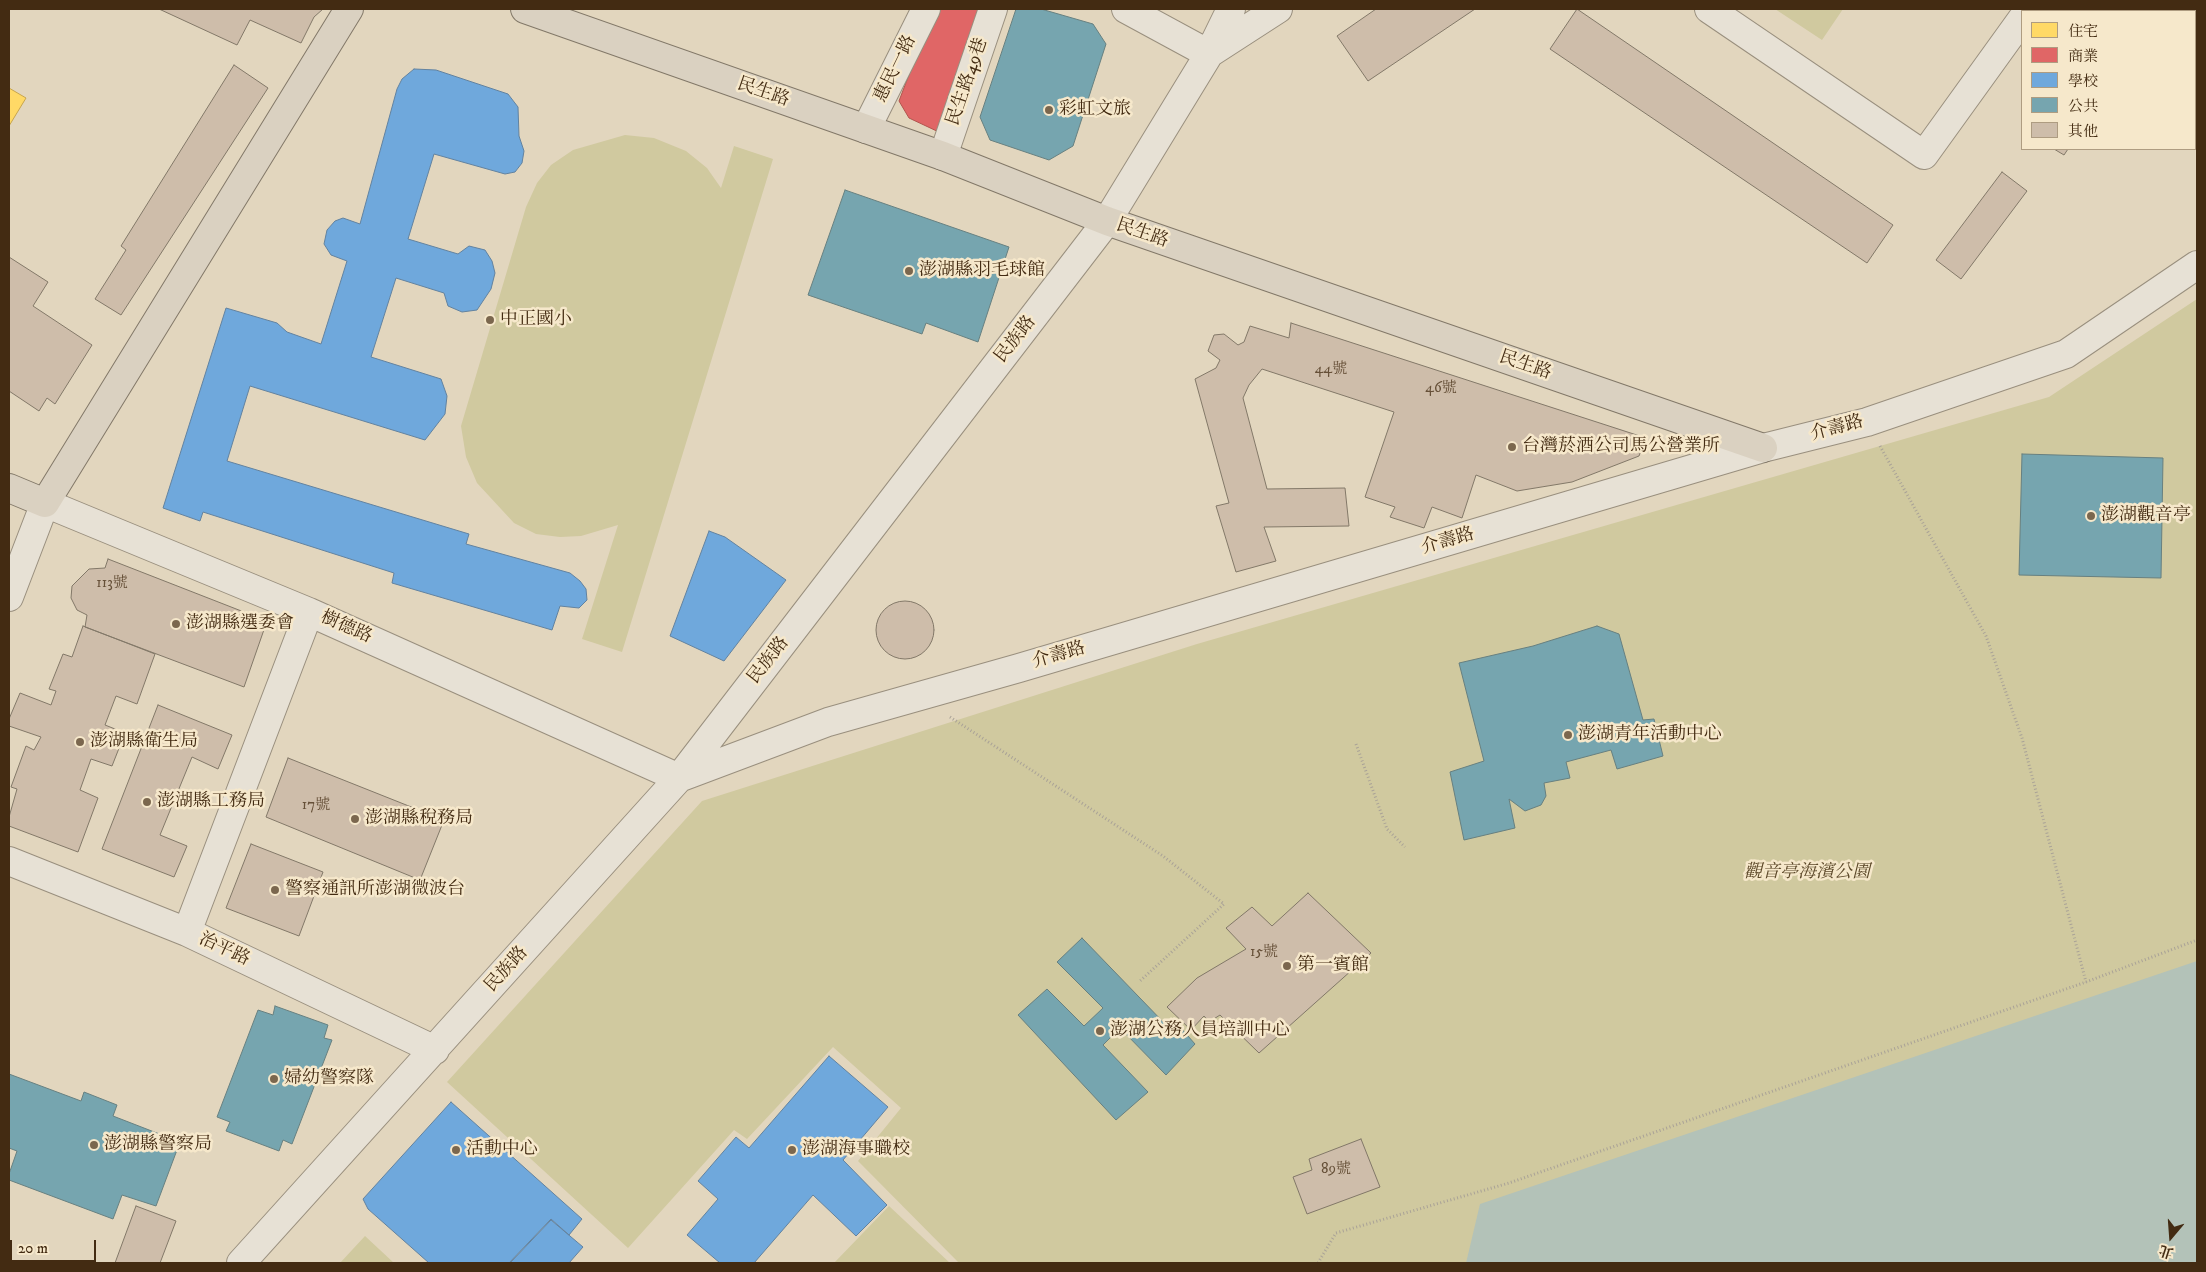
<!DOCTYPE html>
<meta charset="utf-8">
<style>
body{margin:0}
#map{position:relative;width:2206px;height:1272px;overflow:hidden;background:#e2d6be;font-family:"IM FELL DW Pica","Noto Serif TC",serif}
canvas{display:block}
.frame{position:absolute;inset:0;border:10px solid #432b12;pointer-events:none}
.legend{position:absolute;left:2021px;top:10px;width:175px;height:140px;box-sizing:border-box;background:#f6e8cb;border:1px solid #ae9c81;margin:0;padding:6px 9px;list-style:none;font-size:15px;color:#432b12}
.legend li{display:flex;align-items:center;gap:10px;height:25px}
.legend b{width:25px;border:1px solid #ae9c81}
.north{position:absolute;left:2146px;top:1212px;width:50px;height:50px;-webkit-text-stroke:4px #f6e8cb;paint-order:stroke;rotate:198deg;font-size:14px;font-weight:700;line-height:20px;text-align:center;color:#432b12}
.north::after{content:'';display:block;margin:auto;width:18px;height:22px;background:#432b12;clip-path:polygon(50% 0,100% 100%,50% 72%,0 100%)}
.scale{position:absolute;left:10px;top:1240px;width:86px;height:22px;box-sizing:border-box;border:2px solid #432b12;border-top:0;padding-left:6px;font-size:15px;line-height:18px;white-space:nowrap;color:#432b12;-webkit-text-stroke:4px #f6e8cb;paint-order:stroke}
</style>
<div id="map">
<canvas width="2206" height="1272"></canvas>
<div class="frame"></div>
<ul class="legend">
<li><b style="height:14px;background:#ffd966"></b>住宅</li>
<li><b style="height:14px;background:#e06666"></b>商業</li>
<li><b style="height:14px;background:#6fa8dc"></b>學校</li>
<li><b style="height:14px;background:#76a5af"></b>公共</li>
<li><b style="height:14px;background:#cebdaa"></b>其他</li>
</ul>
<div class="north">北</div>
<div class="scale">20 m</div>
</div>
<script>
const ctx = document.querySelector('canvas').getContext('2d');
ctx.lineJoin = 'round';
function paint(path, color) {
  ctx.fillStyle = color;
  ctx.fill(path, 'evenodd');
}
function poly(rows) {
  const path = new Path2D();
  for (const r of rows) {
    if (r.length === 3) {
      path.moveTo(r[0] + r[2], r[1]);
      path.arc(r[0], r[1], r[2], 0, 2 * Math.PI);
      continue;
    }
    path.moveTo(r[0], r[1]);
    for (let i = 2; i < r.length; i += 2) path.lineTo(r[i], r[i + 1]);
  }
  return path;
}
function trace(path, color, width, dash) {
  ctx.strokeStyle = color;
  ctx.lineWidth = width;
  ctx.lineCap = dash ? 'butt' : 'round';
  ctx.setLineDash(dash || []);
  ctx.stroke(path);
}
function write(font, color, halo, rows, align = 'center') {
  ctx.font = font + ' "IM FELL DW Pica","Noto Serif TC",serif';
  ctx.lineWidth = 5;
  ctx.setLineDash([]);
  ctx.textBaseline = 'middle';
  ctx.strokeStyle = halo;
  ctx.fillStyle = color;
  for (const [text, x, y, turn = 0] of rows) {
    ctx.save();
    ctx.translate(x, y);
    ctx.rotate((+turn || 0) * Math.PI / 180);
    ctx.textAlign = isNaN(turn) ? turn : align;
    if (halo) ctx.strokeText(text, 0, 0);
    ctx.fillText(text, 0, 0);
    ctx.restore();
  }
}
paint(poly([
 [1775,9,1843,9,1822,40],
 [625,135,654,138,686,151,707,168,721,188,734,146,773,159,622,652,582,639,618,525,581,536,560,537,536,534,514,523,477,483,466,457,461,426,526,207,537,183,551,165,573,150],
 [2197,299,2197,1263,959,1263,858,1161,901,1108,833,1047,747,1139,734,1130,628,1248,447,1082,702,801,1197,644,2049,397],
 [889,1206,950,1263,834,1263],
 [365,1236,394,1263,340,1263]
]), '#d0c99f');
paint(poly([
 [2197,961,2197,1263,1466,1263,1480,1204]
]), '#b3c2b8');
const homes = poly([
 [9,88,26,98,9,126,9,88]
]);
paint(homes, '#ffd966');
trace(homes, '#c7a54d', 1);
const shops = poly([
 [934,9,981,9,941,133,909,118,899,101,934,9]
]);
paint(shops, '#e06666');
trace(shops, '#b1544d', 1);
const schools = poly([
 [414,69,436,70,508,94,518,107,519,136,524,151,522,163,515,172,505,174,434,154,408,239,458,254,469,246,485,250,492,261,495,273,491,289,477,310,462,312,448,306,444,293,396,278,371,357,441,379,447,396,445,414,425,440,250,386,227,461,469,534,466,544,570,573,580,581,586,589,587,600,579,608,560,606,552,630,392,583,394,573,203,512,200,521,163,508,226,308,277,323,287,332,321,344,347,261,331,255,324,244,327,230,335,221,343,218,360,224,397,89,402,79,414,69],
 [709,531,725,537,786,580,724,661,670,636,709,531],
 [829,1056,888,1107,843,1160,887,1205,856,1236,813,1195,754,1263,720,1263,687,1235,718,1199,698,1181,736,1137,749,1148,829,1056],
 [451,1102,582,1219,569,1235,551,1219,509,1263,429,1263,368,1209,363,1199,451,1102],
 [551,1220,583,1247,569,1263,510,1263,551,1220]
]);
paint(schools, '#6fa8dc');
trace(schools, '#62829f', 1);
const public = poly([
 [1016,9,1041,9,1093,24,1106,44,1073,146,1049,160,990,140,980,117,1016,9],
 [845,190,1009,247,978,342,926,323,922,334,808,295,845,190],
 [2022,454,2163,458,2161,578,2019,575,2022,454],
 [1597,626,1619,634,1643,720,1654,719,1663,756,1617,769,1611,750,1566,762,1570,778,1544,783,1546,796,1541,805,1525,811,1509,799,1515,828,1464,840,1450,772,1484,761,1459,663,1533,646,1597,626],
 [1082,938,1167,1026,1173,1019,1195,1044,1166,1075,1120,1028,1103,1045,1148,1092,1116,1120,1018,1015,1047,989,1084,1026,1103,1008,1057,962,1082,938],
 [275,1006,328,1025,324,1038,332,1040,292,1144,283,1140,279,1151,226,1131,230,1122,217,1117,258,1010,273,1015,275,1006],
 [9,1074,81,1101,84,1092,117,1105,113,1116,180,1142,156,1206,122,1195,113,1219,9,1180,9,1174,17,1151,9,1148,9,1074]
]);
paint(public, '#76a5af');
trace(public, '#678080', 1);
const building = poly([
 [159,9,323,9,314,17,301,43,250,20,237,45,159,9],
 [1376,9,1475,9,1368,81,1337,36,1376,9],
 [1577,9,1893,225,1867,263,1550,49,1577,9],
 [2125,9,2197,9,2197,65,2195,63,2195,11,2125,11,2125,9],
 [234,65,268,88,121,315,95,299,126,250,121,246,234,65],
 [2054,149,2068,149,2064,155,2054,149],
 [2002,172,2027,191,1961,279,1936,260,2002,172],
 [9,257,48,282,33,306,92,345,55,404,47,398,39,411,9,391,9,257],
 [1291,323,1646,438,1639,456,1572,482,1517,491,1476,475,1462,518,1432,507,1424,528,1390,517,1395,507,1365,497,1394,412,1262,369,1249,385,1243,398,1267,489,1345,488,1349,526,1264,527,1276,561,1236,572,1216,506,1229,503,1195,379,1216,368,1220,360,1208,351,1214,335,1224,334,1238,345,1244,342,1250,326,1289,338,1291,323],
 [108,559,267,621,244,687,85,627,87,615,77,610,71,598,72,586,89,569,105,568,108,559],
 [905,630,29],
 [83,626,155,654,137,704,116,696,105,725,125,733,112,766,91,759,80,790,98,798,78,852,9,826,9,817,17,789,11,787,26,746,34,750,41,737,9,726,9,719,20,693,51,705,56,691,49,689,63,654,72,657,83,626],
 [158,705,232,735,218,769,192,757,160,835,187,846,174,877,102,849,158,705],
 [288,758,444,820,420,880,266,817,288,758],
 [251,844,323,872,299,936,226,908,251,844],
 [1308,893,1371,953,1259,1053,1220,1015,1209,1022,1204,1016,1191,1030,1167,1007,1197,978,1246,949,1226,928,1252,907,1272,926,1308,893],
 [1361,1139,1380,1187,1307,1214,1293,1177,1312,1170,1309,1159,1361,1139],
 [136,1206,176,1221,160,1263,115,1263,136,1206]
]);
paint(building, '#cebdaa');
trace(building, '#827868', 1);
const minor = poly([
 [1126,9,1209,54],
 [1709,9,1924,155,2022,19],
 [1210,53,1278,9],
 [866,129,926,9],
 [943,156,993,9],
 [9,597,45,503,309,612,679,778,828,722,1019,668,1763,448,1867,422,2066,354,2197,265],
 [9,861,187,932,435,1050],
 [187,932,309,612],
 [241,1263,679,778,1107,221,1209,54,1231,9]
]);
const major = poly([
 [525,9,943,156,1107,221,1763,448],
 [9,488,45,503,349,9]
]);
trace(minor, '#998f7e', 30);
trace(major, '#827868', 30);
trace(poly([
 [1880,446,1986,636,2022,738,2086,982],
 [950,717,1163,856,1224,904,1140,981],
 [1356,744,1387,829,1405,847],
 [1318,1263,1336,1233,1509,1183,2086,982,2197,940]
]), '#a9a297', 3, [1, 2.5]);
trace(minor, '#e7e1d5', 28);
trace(major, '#dad1c1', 28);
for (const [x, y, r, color] of [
 [1049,110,5,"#7b674e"],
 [909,271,5,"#7b674e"],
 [490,320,5,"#7b674e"],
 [1512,447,5,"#7b674e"],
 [2091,516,5,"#7b674e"],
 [176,624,5,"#7b674e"],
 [1568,735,5,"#7b674e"],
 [80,742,5,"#7b674e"],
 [147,802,5,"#7b674e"],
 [355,819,5,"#7b674e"],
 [275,890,5,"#7b674e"],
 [1287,966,5,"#7b674e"],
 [1100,1031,5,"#7b674e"],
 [274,1079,5,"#7b674e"],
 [94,1145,5,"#7b674e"],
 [456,1150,5,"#7b674e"],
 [792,1150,5,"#7b674e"]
]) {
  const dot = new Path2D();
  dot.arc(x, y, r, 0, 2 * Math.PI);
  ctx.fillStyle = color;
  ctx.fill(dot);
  trace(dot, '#f6e8cb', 2);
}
write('15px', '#665038', null, [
 ["44號",1331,370],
 ["46號",1441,389],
 ["113號",112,584],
 ["17號",316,806],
 ["15號",1264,953],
 ["89號",1336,1170]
]);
write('18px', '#432b12', '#f6e8cb', [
 ["惠民一路",896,69,-64],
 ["民生路49巷",968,82,-71],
 ["民生路",763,93,19],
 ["民生路",1142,234,19],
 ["民族路",1016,340,-52],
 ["民生路",1525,366,19],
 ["介壽路",1837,429,-15],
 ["介壽路",1448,542,-16],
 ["樹德路",346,628,24],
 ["介壽路",1059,656,-16],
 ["民族路",769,661,-52],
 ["治平路",224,950,25],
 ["民族路",507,970,-48]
]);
write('18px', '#432b12', '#f6e8cb', [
 ["彩虹文旅",1059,110],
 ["澎湖縣羽毛球館",919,271],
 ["中正國小",500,320],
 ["台灣菸酒公司馬公營業所",1522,447],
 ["澎湖觀音亭",2101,516],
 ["澎湖縣選委會",186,624],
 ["澎湖青年活動中心",1578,735],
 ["澎湖縣衛生局",90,742],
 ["澎湖縣工務局",157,802],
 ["澎湖縣稅務局",365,819],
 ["警察通訊所澎湖微波台",285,890],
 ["第一賓館",1297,966],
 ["澎湖公務人員培訓中心",1110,1031],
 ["婦幼警察隊",284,1079],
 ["澎湖縣警察局",104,1145],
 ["活動中心",466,1150],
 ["澎湖海事職校",802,1150]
], 'left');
write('italic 18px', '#5c4829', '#f6e8cb', [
 ["觀音亭海濱公園",1807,873]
]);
</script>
